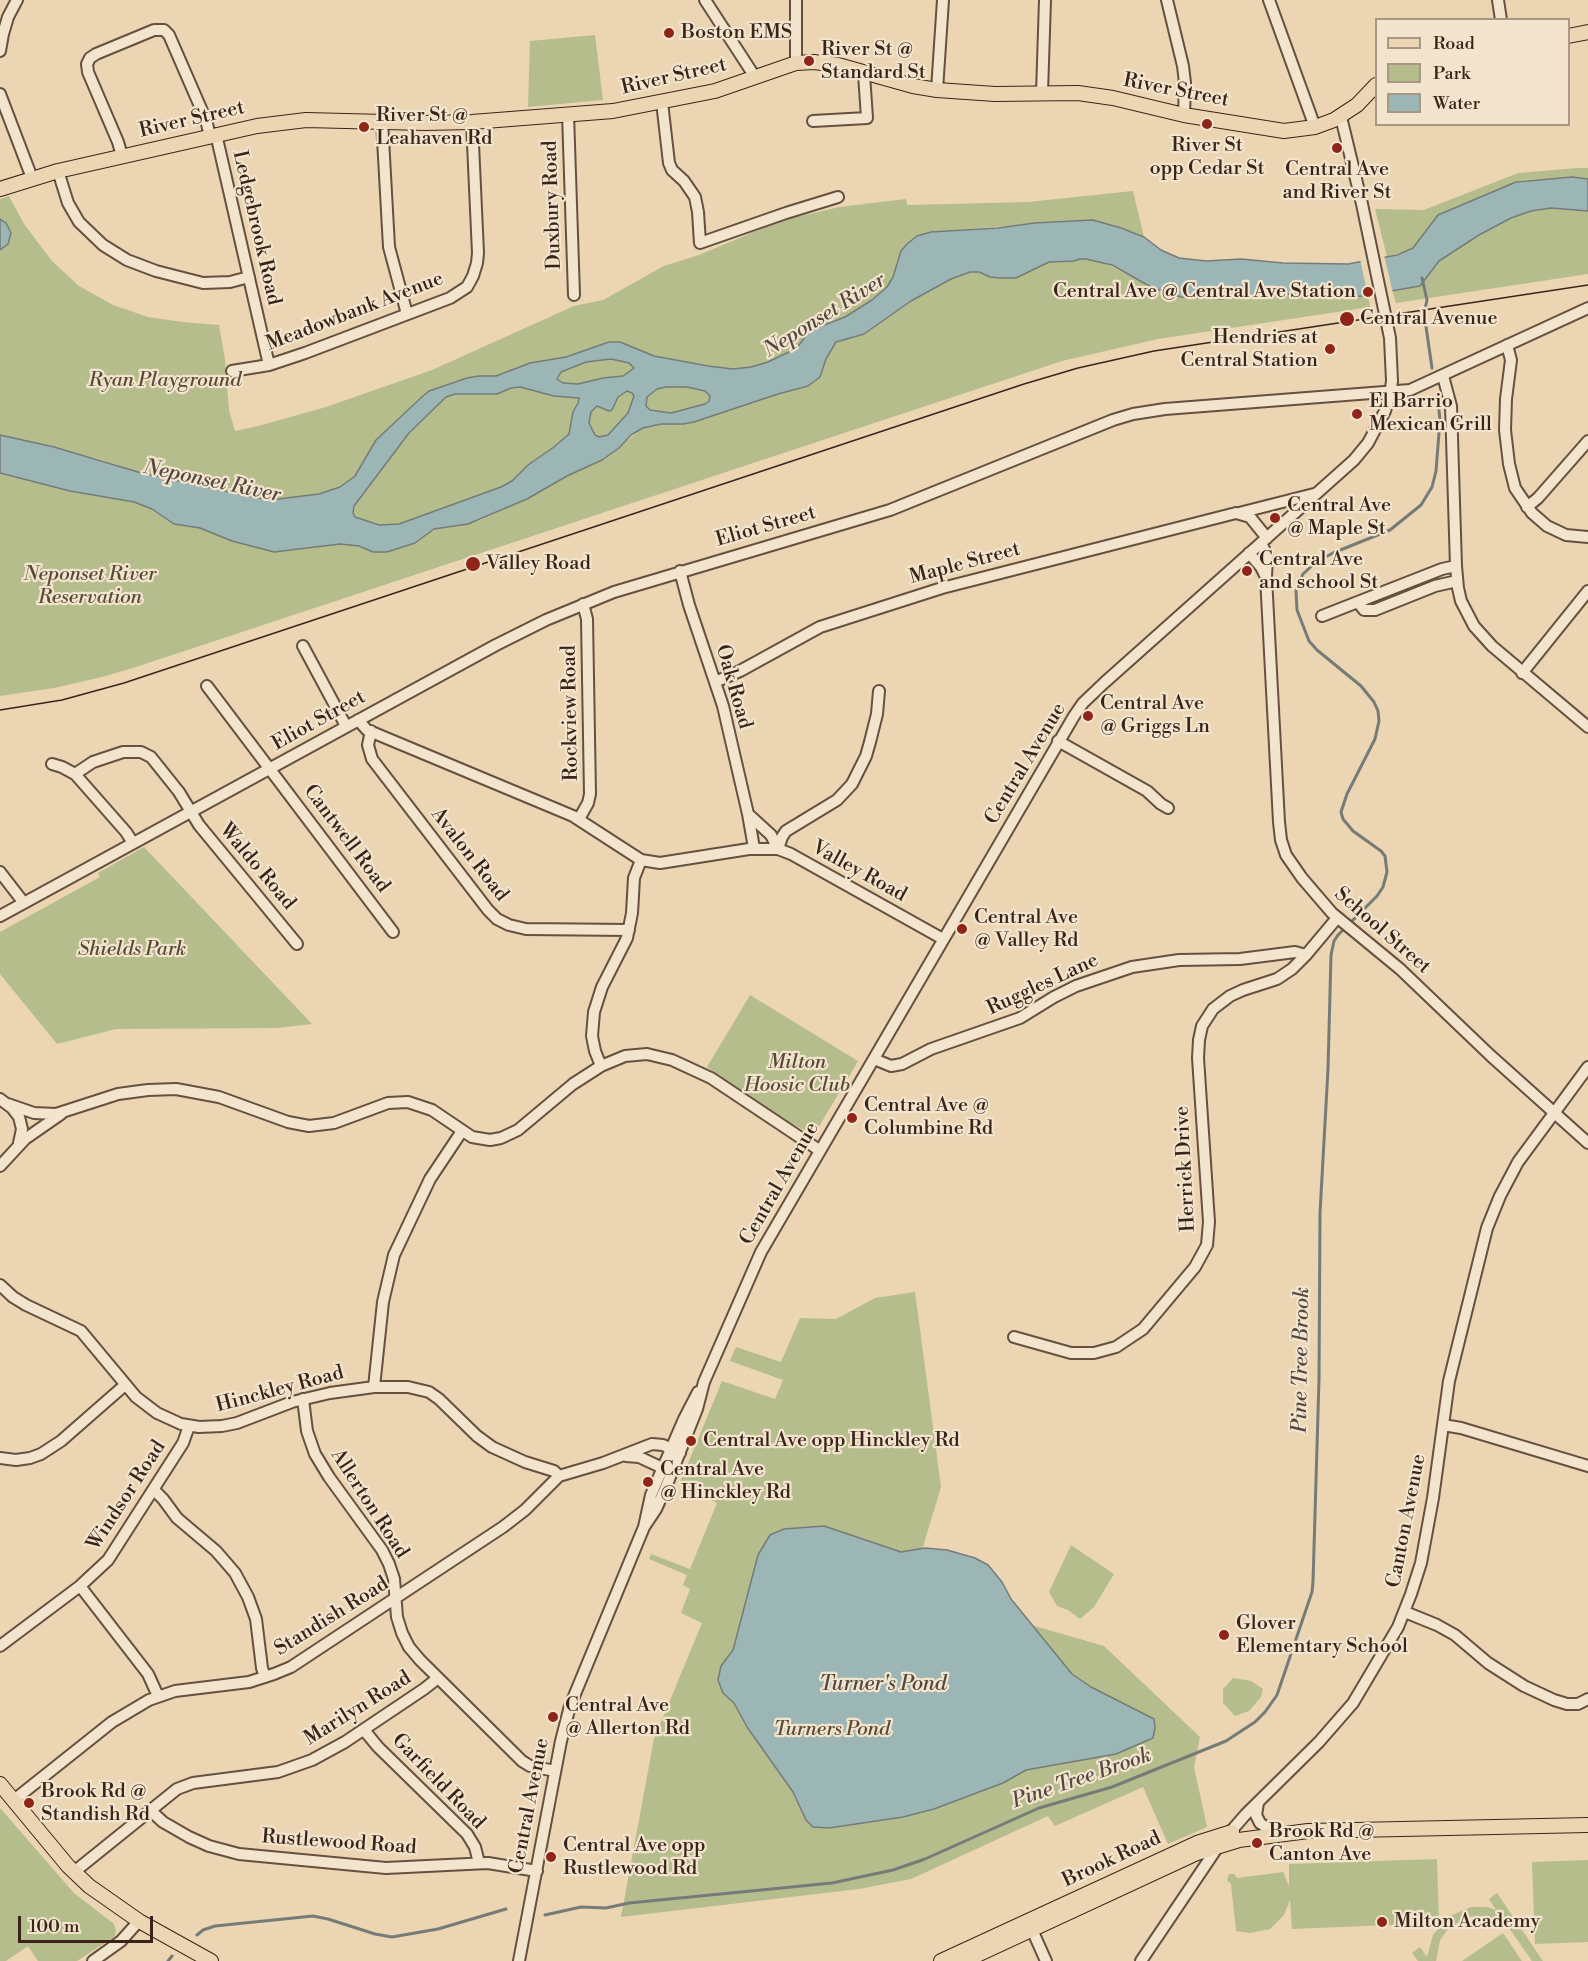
<!DOCTYPE html>
<style>
body{margin:0}
#map{position:relative;width:1588px;height:1961px;overflow:hidden;background:#ebd5b2;font-family:"Libre Bodoni",serif}
canvas{display:block}
.legend{position:absolute;left:1375px;top:18px;width:195px;height:108px;box-sizing:border-box;background:#f2e4cd;border:2px solid #a89785;margin:0;padding:8px 10px;list-style:none;font-size:18px;color:#3a241a}
.legend li{display:flex;align-items:center;gap:12px;height:30px}
.legend b{width:30px;border:2px solid #a89785}
.scale{position:absolute;left:18px;top:1916px;width:135px;height:27px;box-sizing:border-box;border:3px solid #3a241a;border-top:0;padding-left:8px;font-size:18px;line-height:21px;white-space:nowrap;color:#3a241a;-webkit-text-stroke:4px #f2e4cd;paint-order:stroke}
</style>
<div id="map">
<canvas width="1588" height="1961"></canvas>
<ul class="legend">
<li><b style="height:8px;background:#ebd5b2"></b>Road</li>
<li><b style="height:16px;background:#b6bd8d"></b>Park</li>
<li><b style="height:16px;background:#9cb6b6"></b>Water</li>
</ul>
<div class="scale">100 m</div>
</div>
<script>
const ctx = document.querySelector('canvas').getContext('2d');
ctx.lineJoin = 'round';
function paint(path, color) {
  ctx.fillStyle = color;
  ctx.fill(path, 'evenodd');
}
function poly(rows) {
  const path = new Path2D();
  for (const r of rows) {
    path.moveTo(r[0], r[1]);
    for (let i = 2; i < r.length; i += 2) path.lineTo(r[i], r[i + 1]);
  }
  return path;
}
function trace(path, color, width, dash) {
  ctx.strokeStyle = color;
  ctx.lineWidth = width;
  ctx.lineCap = dash ? 'butt' : 'round';
  ctx.setLineDash(dash || []);
  ctx.stroke(path);
}
function write(font, color, halo, rows, align = 'center') {
  ctx.font = font + ' "Libre Bodoni",serif';
  ctx.lineWidth = 4.5;
  ctx.setLineDash([]);
  ctx.textBaseline = 'middle';
  ctx.strokeStyle = halo;
  ctx.fillStyle = color;
  for (const [text, x, y, turn = 0] of rows) {
    ctx.save();
    ctx.translate(x, y);
    ctx.rotate((+turn || 0) * Math.PI / 180);
    ctx.textAlign = isNaN(turn) ? turn : align;
    if (halo) ctx.strokeText(text, 0, 0);
    ctx.fillText(text, 0, 0);
    ctx.restore();
  }
}
paint(poly([
 [595,35,603,100,528,107,530,41],
 [1577,168,1588,168,1588,179,1572,177,1522,180,1438,215,1414,248,1387,257,1375,209,1424,210,1518,173],
 [1133,191,1144,237,1121,228,1093,220,1080,220,931,232,917,236,907,244,902,251,893,277,887,287,872,300,845,317,809,331,797,347,768,362,751,367,733,369,708,366,654,356,620,342,554,361,530,363,496,376,479,376,456,381,429,391,423,396,376,440,355,476,340,487,319,494,270,500,243,495,138,472,102,460,0,435,0,199,9,196,24,224,52,261,79,286,113,305,148,317,182,322,219,325,225,360,229,410,235,431,262,425,326,407,432,370,574,306,603,300,664,266,699,255,780,221,839,207,906,199,907,205,1028,202],
 [1551,208,1588,211,1588,274,1396,303,1392,290,1416,287,1423,282,1439,261,1479,235,1511,218,1531,211],
 [1080,259,1103,262,1151,287,1181,297,1221,299,1278,293,1326,298,1368,295,1370,307,1158,339,1062,361,133,668,102,677,54,688,0,696,0,473,70,491,134,502,152,509,175,524,200,528,245,545,274,552,340,544,359,546,373,552,428,533,433,529,459,526,481,520,527,499,567,476,602,460,643,428,661,424,683,424,694,422,778,394,808,386,822,373,826,359,836,342,864,334,911,301,951,279,974,271,990,277,1016,278,1049,262,1074,261],
 [611,359,629,363,634,368,623,376,603,378,578,384,563,383,557,379,561,372,586,362],
 [520,387,554,396,579,398,571,419,569,434,554,447,528,465,512,481,501,487,399,524,379,525,355,517,353,513,354,506,409,433,446,397,455,394,497,394,511,388],
 [666,387,687,387,705,391,710,396,709,401,705,404,671,413,650,410,646,406,647,397,657,389],
 [627,391,632,393,634,396,628,414,608,435,599,437,595,435,589,423,591,412,597,406,606,410,614,407,618,397],
 [144,847,312,1024,277,1028,116,1029,57,1044,0,974,0,932,100,877,98,873],
 [750,995,858,1061,814,1135,787,1121,707,1067],
 [915,1292,941,1487,910,1590,1104,1646,1200,1737,1194,1767,1207,1827,1168,1844,1143,1787,1055,1826,1048,1816,911,1879,859,1889,621,1917,654,1739,702,1623,681,1613,690,1589,683,1585,687,1575,649,1559,651,1554,690,1569,717,1503,679,1485,722,1381,775,1399,783,1380,730,1361,736,1347,781,1362,800,1318,836,1319,875,1298],
 [1071,1545,1114,1574,1094,1607,1080,1619,1068,1610,1057,1606,1049,1592],
 [1233,1678,1251,1681,1263,1689,1261,1697,1249,1711,1235,1716,1223,1703,1223,1689],
 [0,1808,74,1893,114,1924,116,1931,115,1936,77,1961,38,1961,28,1946,6,1961,0,1961],
 [1437,1859,1439,1923,1292,1929,1290,1900,1284,1915,1270,1929,1250,1933,1236,1931,1231,1884,1227,1880,1229,1874,1234,1874,1237,1878,1283,1872,1289,1886,1289,1864],
 [1588,1860,1588,1942,1535,1944,1532,1862],
 [1497,1893,1543,1961,1532,1961,1509,1928,1497,1920,1483,1916,1468,1917,1449,1928,1440,1940,1436,1961,1418,1961,1412,1953,1420,1947,1427,1957,1433,1935,1448,1917,1471,1907,1487,1907,1496,1910,1489,1899],
 [1503,1933,1522,1961,1462,1961]
]), '#b6bd8d');
const water = poly([
 [1572,177,1588,179,1588,211,1551,208,1531,211,1511,218,1479,235,1439,261,1420,286,1362,296,1326,298,1278,293,1221,299,1181,297,1151,287,1112,265,1086,259,1080,259,1074,261,1049,262,1016,278,999,278,990,277,979,272,970,272,951,279,911,301,864,334,836,342,826,359,820,377,808,386,778,394,694,422,683,424,661,424,643,428,631,435,619,448,602,460,567,476,527,499,468,524,434,529,415,543,387,552,373,552,359,546,340,544,274,552,232,541,200,528,174,524,152,509,134,502,70,491,0,473,0,435,54,447,138,472,243,495,270,500,319,494,340,487,355,476,376,440,423,396,429,391,467,378,479,376,496,376,530,363,566,357,609,342,620,342,654,356,708,366,733,369,751,367,768,362,797,348,809,331,845,317,872,300,887,287,893,277,901,251,907,244,917,236,931,232,998,228,1034,223,1093,220,1121,228,1144,237,1161,250,1179,258,1206,261,1241,259,1283,263,1348,264,1397,255,1413,248,1438,215,1516,182,1572,177],
 [611,359,629,363,634,368,623,376,603,378,578,384,563,383,557,379,561,372,586,362,611,359],
 [520,387,554,396,579,398,578,403,573,412,569,434,554,447,528,465,512,481,501,487,399,524,379,525,355,517,353,513,354,506,409,433,446,397,455,394,497,394,511,388,520,387],
 [666,387,687,387,705,391,710,396,709,401,705,404,671,413,650,410,646,406,647,397,657,389,666,387],
 [627,391,632,393,634,396,628,413,608,435,599,437,595,435,589,423,591,412,597,406,609,411,612,410,618,397,627,391],
 [0,219,6,223,11,233,8,244,0,250,0,219],
 [824,1526,901,1552,925,1548,947,1550,975,1558,988,1565,1002,1582,1011,1599,1072,1674,1091,1687,1154,1719,1155,1728,1153,1738,1116,1754,1026,1770,1003,1783,934,1809,903,1817,829,1828,813,1827,806,1820,793,1792,747,1727,734,1703,723,1693,718,1680,721,1666,733,1650,758,1555,770,1535,784,1529,824,1526]
]);
paint(water, '#9cb6b6');
trace(water, '#757c78', 1.5);
paint(poly([
 [1384,255,1393,293,1368,296,1360,259]
]), '#ebd5b2');
trace(poly([
 [1422,278,1427,300,1424,313,1432,368],
 [545,1915,581,1907,606,1908,629,1903,832,1883,893,1870,925,1859,1039,1808,1112,1787,1226,1741,1255,1722,1265,1712,1277,1695,1312,1592,1313,1582,1319,1379,1320,1213,1328,1069,1331,955,1334,941,1338,935,1377,896,1383,887,1387,872,1385,856,1381,851,1353,831,1343,819,1341,812,1347,794,1375,739,1379,721,1378,711,1374,702,1361,686,1317,650,1309,641,1297,610,1296,591,1303,574,1316,562,1333,553,1390,530,1421,505,1432,487,1436,471,1440,420,1437,393],
 [197,1935,203,1930,215,1926,313,1916,328,1919,375,1934,392,1937,438,1929,506,1909],
 [168,1961,172,1956]
]), '#757c78', 3);
const minor = poly([
 [705,0,755,77],
 [1167,0,1183,66,1185,83,1184,115],
 [1269,0,1315,127],
 [1498,0,1501,20],
 [0,51,3,34,8,17,17,0],
 [796,63,796,0],
 [937,90,943,0],
 [1042,93,1045,0],
 [0,94,32,178],
 [662,102,669,163,672,170,684,181,695,197,698,212,700,243,786,213,838,197],
 [568,114,574,295],
 [382,121,389,247,407,314],
 [813,121,867,118,864,74],
 [216,134,269,365],
 [122,156,118,142,88,72,87,64,90,58,96,54,154,30,164,30,169,35,206,120,210,136],
 [58,171,68,203,79,222,103,245,127,260,156,271,203,283,230,282,249,277],
 [1507,345,1511,360,1506,399,1505,430,1509,464,1515,488,1532,513,1547,526,1566,535,1588,537],
 [232,371,269,365,305,353,450,298,467,287,473,276,477,263,478,253,472,122],
 [1443,376,1451,406,1456,566,1458,588,1461,601,1474,626,1492,646,1588,727],
 [1527,507,1538,498,1588,441],
 [1239,513,1314,494],
 [1261,543,1267,555,1266,577,1279,822,1281,840,1286,855,1302,878,1332,913,1400,969,1491,1056,1588,1143],
 [1249,553,1261,567,1266,577],
 [680,571,689,605,723,706,748,814,754,848],
 [1358,602,1364,610,1375,610,1435,586,1457,581],
 [1322,616,1442,569,1456,566],
 [303,646,346,726],
 [1522,673,1588,591],
 [715,682,740,671,820,627,942,588,1236,513,1250,517,1267,538],
 [207,686,393,932],
 [358,720,367,730,573,816,641,860,660,863,749,849,778,849,791,854,943,939],
 [371,731,368,745,372,759,488,910,497,919,509,925,526,929,629,930],
 [1058,741,1147,791,1161,804,1168,808],
 [52,764,62,767,75,774,126,832,133,843],
 [75,774,93,762,123,752,141,752,151,757,179,792,199,825,297,944],
 [748,814,771,835,778,849],
 [579,819,588,803,590,794,587,619,583,604],
 [778,849,782,837,786,831,837,800,852,784,866,756,870,742,877,714,879,691],
 [0,872,24,903],
 [0,916,496,645,546,620,614,592,890,510,1113,420,1133,414,1165,409,1410,390,1588,308],
 [874,1059,891,1066,902,1064,931,1049,1020,1018,1054,997,1076,986,1132,967,1179,960,1240,959,1295,952,1306,955],
 [601,1066,595,1051,592,1036,594,1012,602,987,627,938,632,913,634,878,641,860],
 [0,1099,12,1108,19,1117,22,1129,19,1143],
 [8,1104,34,1113,56,1114,118,1094,148,1090,176,1089,219,1097,288,1122,309,1126,334,1123,388,1103,408,1102,432,1110,472,1137,490,1140,501,1138,518,1130,573,1084,601,1066,625,1056,647,1054,672,1060,711,1078,819,1150],
 [0,1166,25,1139,61,1114],
 [0,1285,13,1297,26,1305,81,1331,136,1397,157,1413,181,1424,199,1427,222,1426,237,1423,292,1402,330,1393,374,1387,408,1387,429,1392,439,1399,477,1436,492,1447,525,1462,554,1471,559,1476],
 [1014,1337,1071,1353,1094,1353,1116,1347,1143,1329,1195,1267,1207,1245,1209,1222,1198,1058,1199,1040,1202,1026,1213,1009,1230,996,1243,990,1277,979,1292,969,1306,955,1337,918],
 [374,1387,383,1302,394,1255,430,1179,462,1131],
 [303,1399,307,1431,315,1454,329,1477,382,1550,389,1564,394,1579,397,1617,402,1633,409,1647,420,1660,522,1761,530,1766,555,1771],
 [1443,1425,1461,1428,1588,1466],
 [626,1456,639,1457,667,1470],
 [0,1458,16,1460,30,1458,41,1454,61,1441,125,1385],
 [154,1490,163,1499,177,1518,216,1551,235,1573,248,1597,256,1619,262,1668,265,1677],
 [644,1527,656,1509,666,1487,697,1409,704,1382,761,1252,1074,716,1083,703,1104,683,1354,460,1368,443,1385,411,1390,395,1392,381,1390,338,1362,204,1341,117],
 [80,1586,148,1674,158,1696],
 [1405,1612,1437,1625,1455,1635,1488,1663,1524,1686,1554,1700,1567,1704,1578,1704,1588,1699],
 [0,1646,80,1586,108,1560,183,1443,189,1426],
 [364,1730,378,1747,467,1834,475,1847,479,1863],
 [14,1800,112,1722,149,1700,175,1691,249,1682,274,1674,291,1667,503,1527,525,1510,559,1476,603,1463,652,1444,663,1445,680,1453],
 [1258,1803,1256,1815,1260,1823,1267,1828],
 [150,1810,163,1822,189,1837,209,1846,239,1854,386,1868,488,1863,537,1871],
 [74,1872,177,1789,193,1783,278,1772,312,1760,345,1742,424,1689,438,1678],
 [1029,1923,1046,1961],
 [93,1961,121,1941,139,1921],
 [519,1961,561,1741,570,1706,644,1527,651,1495,684,1419,698,1392],
 [1141,1961,1219,1845,1246,1814,1319,1742,1353,1703,1398,1627,1411,1594,1421,1563,1433,1498,1449,1381,1487,1228,1500,1196,1518,1162,1588,1067]
]);
const major = poly([
 [1568,36,1588,32],
 [0,189,58,171,257,126,306,120,425,123,472,122,613,111,715,91,796,63,814,62,838,65,913,86,937,90,995,94,1078,93,1113,98,1184,115,1284,131,1315,127,1334,120,1357,105,1376,85],
 [0,1784,68,1866,89,1886,139,1921,211,1961],
 [941,1961,1197,1843,1232,1832],
 [964,1961,1197,1853,1239,1840,1308,1831,1588,1825]
]);
trace(minor, '#665040', 14);
trace(major, '#3a241a', 16);
trace(minor, '#f2e4cd', 10);
trace(major, '#ebd5b2', 14);
trace(poly([
 [0,710,62,700,124,683,1024,384,1078,368,1154,351,1588,285]
]), '#3a241a', 1.5);
for (const [x, y, r, color] of [
 [669,33,6,"#8f2418"],
 [809,61,6,"#8f2418"],
 [1207,124,6,"#8f2418"],
 [364,127,6,"#8f2418"],
 [1337,148,6,"#8f2418"],
 [1368,292,6,"#8f2418"],
 [1347,319,8,"#8f2418"],
 [1330,349,6,"#8f2418"],
 [1357,414,6,"#8f2418"],
 [1275,518,6,"#8f2418"],
 [473,564,8,"#8f2418"],
 [1247,571,6,"#8f2418"],
 [1088,716,6,"#8f2418"],
 [962,929,6,"#8f2418"],
 [852,1118,6,"#8f2418"],
 [691,1441,6,"#8f2418"],
 [648,1482,6,"#8f2418"],
 [1224,1635,6,"#8f2418"],
 [553,1717,6,"#8f2418"],
 [29,1803,6,"#8f2418"],
 [1257,1843,6,"#8f2418"],
 [551,1857,6,"#8f2418"],
 [1382,1922,6,"#8f2418"]
]) {
  const dot = new Path2D();
  dot.arc(x, y, r, 0, 2 * Math.PI);
  ctx.fillStyle = color;
  ctx.fill(dot);
  trace(dot, '#f2e4cd', 2);
}
write('20px', '#3a241a', '#f2e4cd', [
 ["Boston EMS",681,33],
 ["River St @",821,50],
 ["Standard St",821,73],
 ["River St @",376,116],
 ["Leahaven Rd",376,139],
 ["River St",1207,146,"center"],
 ["opp Cedar St",1207,169,"center"],
 ["Central Ave",1337,170,"center"],
 ["and River St",1337,193,"center"],
 ["Central Ave @ Central Ave Station",1356,292,"right"],
 ["Central Avenue",1360,319],
 ["Hendries at",1318,338,"right"],
 ["Central Station",1318,361,"right"],
 ["El Barrio",1369,402],
 ["Mexican Grill",1369,425],
 ["Central Ave",1287,506],
 ["@ Maple St",1287,529],
 ["Central Ave",1259,560],
 ["and school St",1259,583],
 ["Valley Road",486,564],
 ["Central Ave",1100,704],
 ["@ Griggs Ln",1100,727],
 ["Central Ave",974,918],
 ["@ Valley Rd",974,941],
 ["Central Ave @",864,1106],
 ["Columbine Rd",864,1129],
 ["Central Ave opp Hinckley Rd",703,1441],
 ["Central Ave",660,1470],
 ["@ Hinckley Rd",660,1493],
 ["Glover",1236,1624],
 ["Elementary School",1236,1647],
 ["Central Ave",565,1706],
 ["@ Allerton Rd",565,1729],
 ["Brook Rd @",41,1792],
 ["Standish Rd",41,1815],
 ["Brook Rd @",1269,1832],
 ["Canton Ave",1269,1855],
 ["Central Ave opp",563,1846],
 ["Rustlewood Rd",563,1869],
 ["Milton Academy",1394,1922]
], 'left');
write('20px', '#3a241a', '#f2e4cd', [
 ["River Street",674,77,-13],
 ["River Street",1176,91,11],
 ["River Street",192,120,-13],
 ["Duxbury Road",553,205,-92],
 ["Ledgebrook Road",256,228,77],
 ["Meadowbank Avenue",355,312,-21],
 ["Eliot Street",766,527,-16],
 ["Maple Street",965,564,-15],
 ["Oak Road",733,687,74],
 ["Rockview Road",571,713,-91],
 ["Eliot Street",319,721,-29],
 ["Central Avenue",1026,764,-59],
 ["Cantwell Road",346,839,53],
 ["Avalon Road",469,855,52],
 ["Waldo Road",257,867,50],
 ["Valley Road",859,872,29],
 ["School Street",1382,931,41],
 ["Ruggles Lane",1043,985,-25],
 ["Herrick Drive",1186,1169,-93],
 ["Central Avenue",780,1184,-60],
 ["Hinckley Road",280,1390,-15],
 ["Windsor Road",127,1496,-57],
 ["Allerton Road",369,1504,57],
 ["Canton Avenue",1407,1521,-79],
 ["Standish Road",332,1617,-32],
 ["Marilyn Road",358,1709,-32],
 ["Garfield Road",438,1782,46],
 ["Central Avenue",530,1806,-79],
 ["Rustlewood Road",339,1843,4],
 ["Brook Road",1112,1860,-25]
]);
write('italic 20px', '#594a37', '#f2e4cd', [
 ["Ryan Playground",165,381],
 ["Neponset River",90,575],
 ["Reservation",90,598],
 ["Shields Park",132,950],
 ["Milton",797,1063],
 ["Hoosic Club",797,1086],
 ["Turners Pond",832,1730]
]);
write('italic 21px', '#524841', '#f2e4cd', [
 ["Neponset River",825,316,-32],
 ["Neponset River",212,482,12],
 ["Pine Tree Brook",1302,1360,-89],
 ["Turner's Pond",883,1685],
 ["Pine Tree Brook",1082,1779,-19]
]);
</script>
